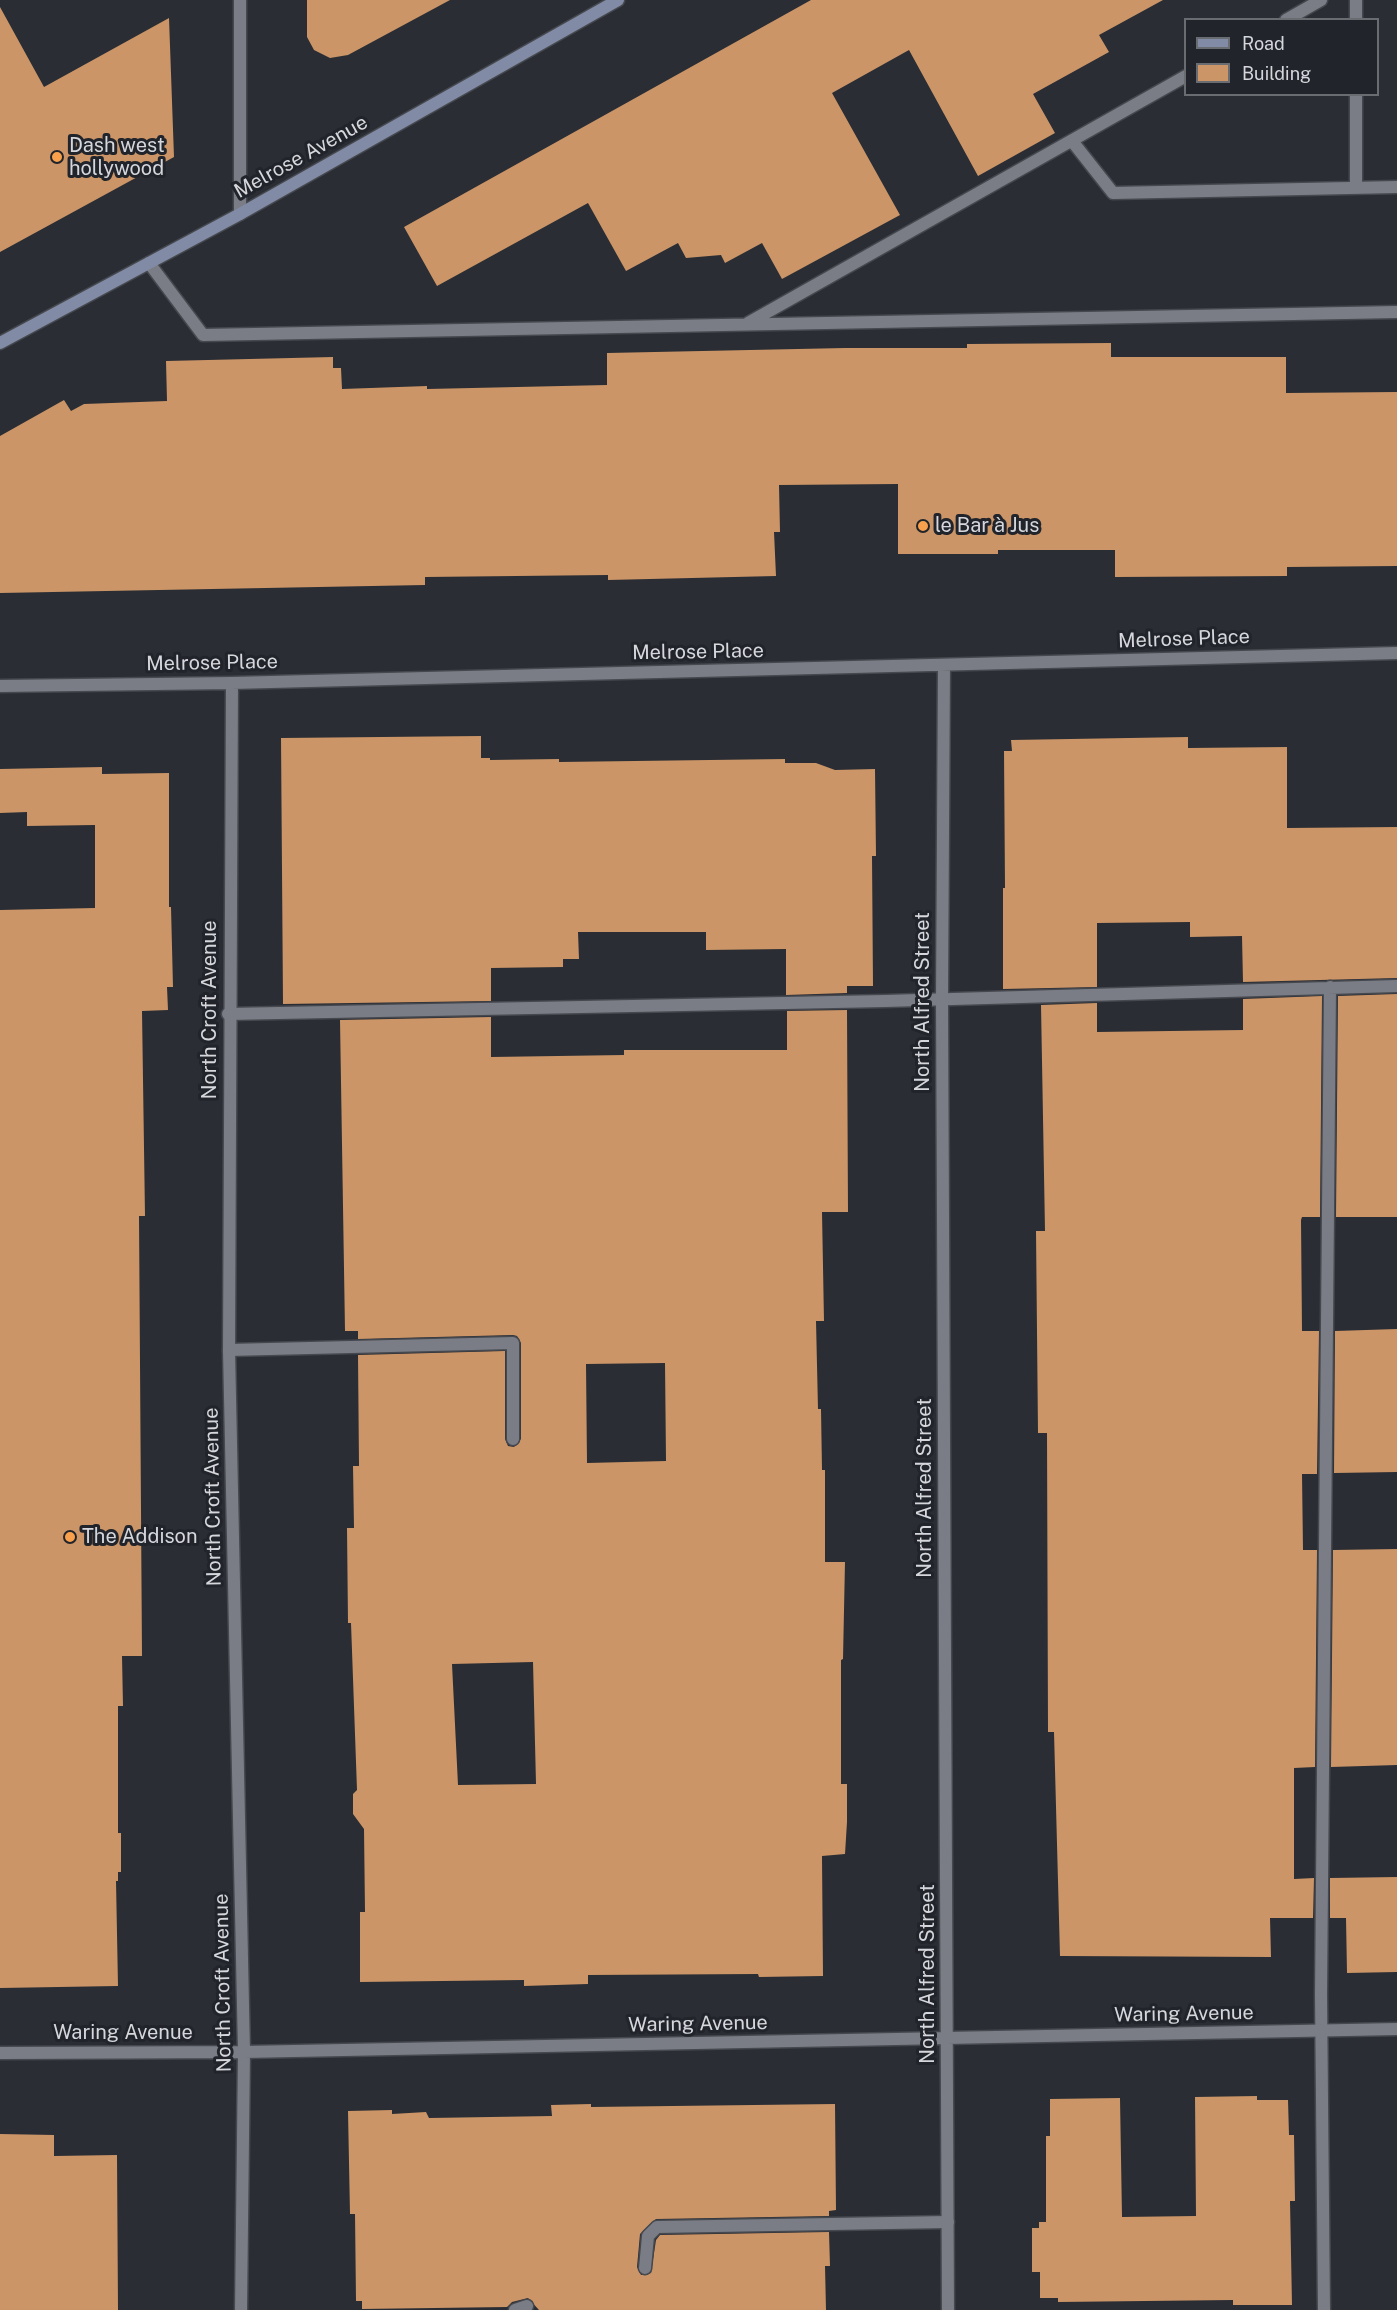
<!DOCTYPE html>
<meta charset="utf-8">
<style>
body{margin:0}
#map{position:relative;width:1397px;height:2310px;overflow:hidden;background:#2a2d34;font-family:"Public Sans",sans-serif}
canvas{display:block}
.legend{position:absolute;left:1184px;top:18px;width:195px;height:78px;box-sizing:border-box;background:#21242a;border:2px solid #696c71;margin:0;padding:8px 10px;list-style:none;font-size:18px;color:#d5d7dc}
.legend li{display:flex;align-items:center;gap:12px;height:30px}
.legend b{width:30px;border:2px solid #696c71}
</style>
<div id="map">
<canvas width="1397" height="2310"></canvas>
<ul class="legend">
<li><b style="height:8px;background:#818ba5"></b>Road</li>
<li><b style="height:16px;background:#cb9567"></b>Building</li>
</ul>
</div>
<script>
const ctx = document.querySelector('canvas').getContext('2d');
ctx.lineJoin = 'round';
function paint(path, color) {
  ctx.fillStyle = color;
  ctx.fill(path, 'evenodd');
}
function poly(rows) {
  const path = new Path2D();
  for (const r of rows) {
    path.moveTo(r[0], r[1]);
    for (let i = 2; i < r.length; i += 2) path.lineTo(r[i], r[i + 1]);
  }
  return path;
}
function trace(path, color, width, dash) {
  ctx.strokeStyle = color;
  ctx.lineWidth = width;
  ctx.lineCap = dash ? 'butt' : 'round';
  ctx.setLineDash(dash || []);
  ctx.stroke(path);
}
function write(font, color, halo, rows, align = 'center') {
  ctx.font = font + ' "Public Sans",sans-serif';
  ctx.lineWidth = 6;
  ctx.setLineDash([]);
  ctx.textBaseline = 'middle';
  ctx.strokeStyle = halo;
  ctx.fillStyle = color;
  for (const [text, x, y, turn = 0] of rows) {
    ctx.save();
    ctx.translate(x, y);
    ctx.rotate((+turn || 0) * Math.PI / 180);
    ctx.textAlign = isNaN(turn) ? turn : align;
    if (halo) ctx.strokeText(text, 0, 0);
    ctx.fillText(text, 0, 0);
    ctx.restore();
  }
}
paint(poly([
 [307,0,450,0,348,55,330,58,314,50,307,37],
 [811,0,1163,0,1099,35,1109,52,1033,94,1055,133,978,176,909,50,832,93,900,215,782,279,762,243,725,263,721,255,686,258,678,243,626,271,588,203,437,286,404,227],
 [0,7,44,87,169,18,174,157,0,252],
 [1111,343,1111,357,1286,357,1286,393,1397,392,1397,566,1287,567,1287,576,1115,577,1115,550,998,550,998,554,898,554,898,484,779,485,780,532,774,532,776,576,608,580,608,575,425,577,425,585,0,593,0,436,64,400,71,411,84,404,167,401,166,361,333,357,333,368,341,368,342,389,427,386,427,389,607,385,607,353,845,348,967,348,967,344],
 [481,736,481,758,490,758,490,760,559,759,559,762,785,759,785,763,816,763,835,770,875,769,876,856,872,856,873,986,847,986,847,993,786,995,786,949,706,950,706,932,578,932,579,959,563,959,563,967,491,968,491,1001,283,1004,281,738],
 [1188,737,1188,748,1287,747,1287,828,1397,827,1397,978,1243,982,1242,936,1190,937,1190,922,1097,923,1097,987,1003,989,1003,888,1005,888,1004,751,1012,751,1011,740],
 [102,767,102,774,169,773,169,907,171,907,173,987,167,987,168,1010,142,1011,145,1216,139,1216,142,1656,122,1656,123,1706,118,1706,118,1833,121,1833,121,1872,118,1872,118,1881,116,1881,118,1986,0,1988,0,910,95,908,95,825,27,826,27,812,0,813,0,769],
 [1397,994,1397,1217,1336,1217,1338,996],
 [1322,996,1320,1217,1302,1217,1301,1220,1302,1331,1319,1331,1317,1474,1302,1474,1303,1550,1317,1550,1315,1767,1294,1768,1294,1879,1314,1878,1313,1918,1270,1918,1271,1957,1060,1956,1054,1732,1048,1732,1047,1433,1038,1433,1036,1231,1045,1231,1041,1005,1097,1003,1097,1032,1243,1030,1243,999],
 [847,1010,848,1212,822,1212,824,1321,816,1321,818,1409,821,1409,822,1470,825,1470,825,1562,845,1562,843,1659,841,1660,841,1784,847,1784,847,1822,845,1854,822,1856,823,1976,759,1977,758,1974,588,1975,588,1984,524,1986,524,1980,360,1982,360,1912,365,1912,364,1829,353,1814,353,1794,357,1790,351,1623,348,1623,347,1528,354,1528,353,1466,359,1466,358,1355,505,1351,505,1439,508,1446,514,1447,521,1439,521,1343,517,1336,513,1335,358,1339,358,1331,345,1331,340,1020,491,1017,491,1057,624,1055,624,1050,787,1050,787,1011],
 [665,1363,666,1461,587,1463,586,1364],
 [533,1662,536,1784,458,1785,452,1664],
 [1397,1329,1397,1472,1334,1473,1335,1331],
 [1397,1549,1397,1765,1331,1767,1333,1550],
 [1397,1877,1397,1972,1347,1973,1346,1918,1330,1918,1330,1878],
 [1257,2096,1257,2100,1288,2100,1289,2135,1294,2135,1295,2201,1290,2201,1292,2305,1233,2305,1233,2300,1058,2302,1058,2298,1040,2298,1040,2272,1032,2272,1032,2228,1039,2228,1039,2222,1046,2222,1046,2136,1050,2136,1050,2099,1120,2098,1122,2217,1196,2216,1195,2097],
 [591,2104,591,2107,835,2104,836,2210,829,2211,829,2216,656,2219,640,2234,637,2267,641,2275,651,2273,656,2240,660,2235,829,2232,830,2266,825,2266,826,2310,539,2310,528,2298,512,2302,507,2307,362,2309,362,2301,356,2301,355,2214,350,2214,348,2111,392,2110,392,2114,426,2112,429,2118,552,2116,551,2105],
 [0,2134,54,2135,54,2156,117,2155,118,2310,0,2310]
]), '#cb9567');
const lane = poly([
 [1356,0,1356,20],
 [1286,20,1321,0],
 [1356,94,1356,187],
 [1072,141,1113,193,1397,187],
 [149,263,203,335,1397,312],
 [748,323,1186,76],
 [228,1014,885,1001,1397,986],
 [229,1350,513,1343,513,1439],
 [645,2268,648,2236,657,2227,948,2222],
 [515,2310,527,2306],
 [1324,2310,1321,1994,1330,987]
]);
const street = poly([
 [240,0,240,214],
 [944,665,942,999,948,2310],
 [232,683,229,1350,244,2052,241,2310],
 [0,686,232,683,1397,653],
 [0,2053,244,2052,1397,2029]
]);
const secondary = poly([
 [0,343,240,214,618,0]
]);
trace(lane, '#45484e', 15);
trace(street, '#45484e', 15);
trace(secondary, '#45484e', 15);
trace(lane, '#7a7d85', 12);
trace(street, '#7a7d85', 12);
trace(secondary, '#818ba5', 12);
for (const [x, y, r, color] of [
 [57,157,6,"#f9a04c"],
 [923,526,6,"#f9a04c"],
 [70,1537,6,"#f9a04c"]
]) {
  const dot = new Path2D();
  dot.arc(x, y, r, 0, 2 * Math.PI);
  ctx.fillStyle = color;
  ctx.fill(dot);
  trace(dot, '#21242a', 2);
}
write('20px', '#d5d7dc', '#21242a', [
 ["Dash west",69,146],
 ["hollywood",69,169],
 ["le Bar à Jus",935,526],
 ["The Addison",82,1537]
], 'left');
write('20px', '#d5d7dc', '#21242a', [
 ["Melrose Avenue",301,157,-29],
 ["Melrose Place",1184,639,-2],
 ["Melrose Place",698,652,-1],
 ["Melrose Place",212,663,-1],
 ["North Alfred Street",923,1002,-90],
 ["North Croft Avenue",210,1010,-90],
 ["North Alfred Street",925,1488,-90],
 ["North Croft Avenue",213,1497,-91],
 ["North Alfred Street",928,1974,-90],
 ["North Croft Avenue",223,1983,-91],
 ["Waring Avenue",1184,2014,-1],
 ["Waring Avenue",698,2024,-1],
 ["Waring Avenue",123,2033]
]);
</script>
